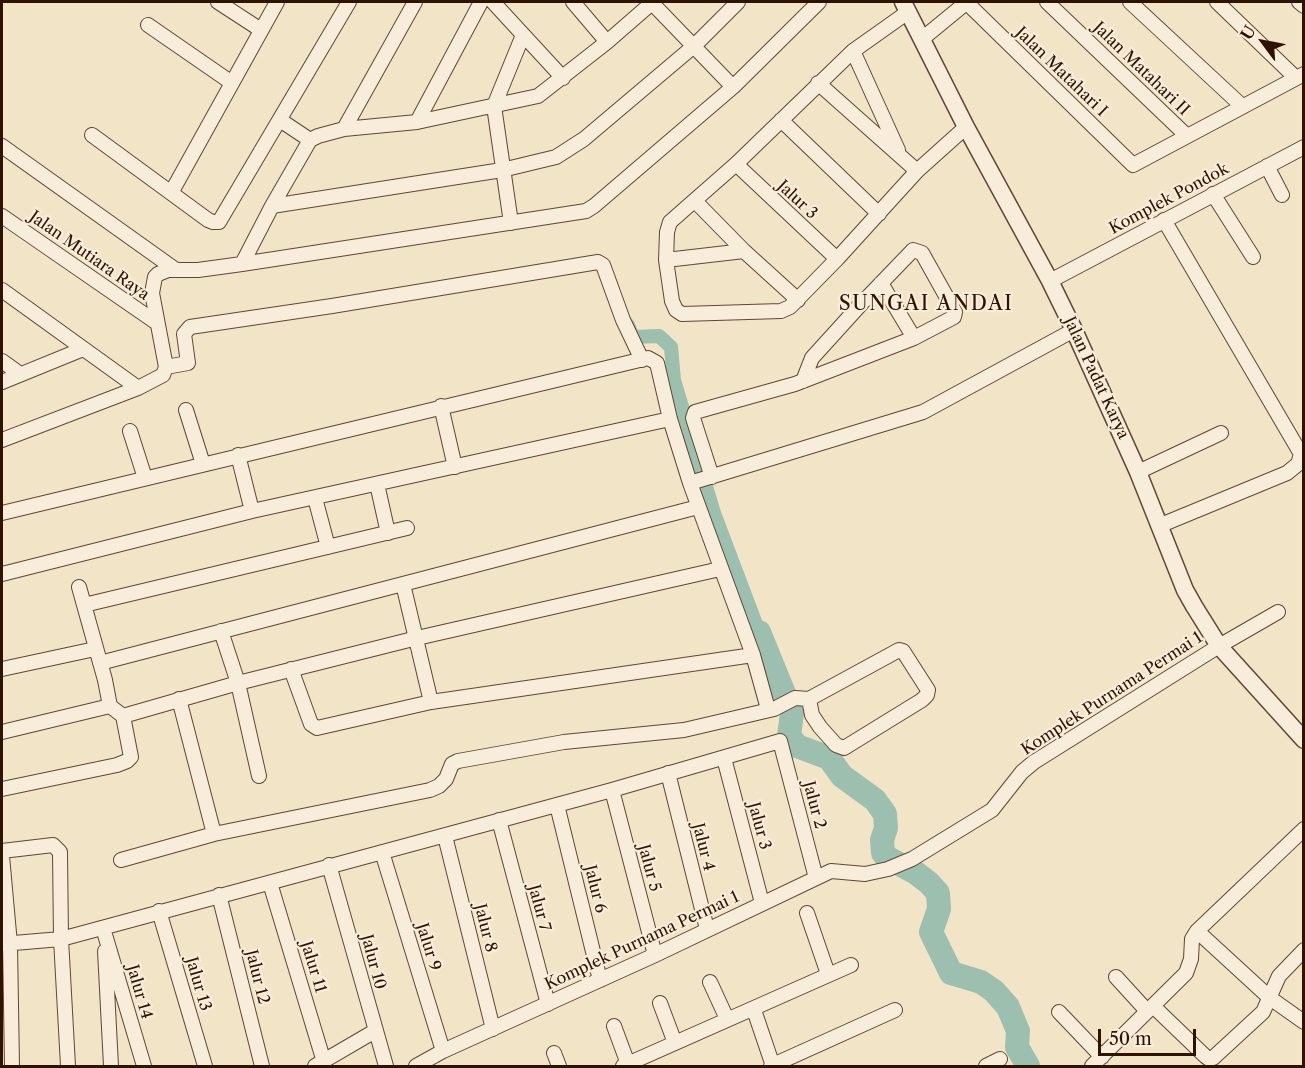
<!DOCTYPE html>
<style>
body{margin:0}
#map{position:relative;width:1305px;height:1068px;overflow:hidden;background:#f2e4c6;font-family:"Libre Caslon Text",serif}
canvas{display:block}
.frame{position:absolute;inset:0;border:3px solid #2e1300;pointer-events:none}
.north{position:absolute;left:1233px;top:12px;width:60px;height:60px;-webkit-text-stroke:4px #f7edda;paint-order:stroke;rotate:302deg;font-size:16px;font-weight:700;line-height:24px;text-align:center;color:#2e1300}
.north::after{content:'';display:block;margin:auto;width:21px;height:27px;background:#2e1300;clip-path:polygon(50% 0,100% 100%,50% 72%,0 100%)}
.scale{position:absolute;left:1098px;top:1029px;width:98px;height:27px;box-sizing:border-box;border:3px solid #2e1300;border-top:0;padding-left:8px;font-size:18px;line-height:21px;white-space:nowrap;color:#2e1300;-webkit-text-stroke:4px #f7edda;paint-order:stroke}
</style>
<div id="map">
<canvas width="1305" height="1068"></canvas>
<div class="frame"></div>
<div class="north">U</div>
<div class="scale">50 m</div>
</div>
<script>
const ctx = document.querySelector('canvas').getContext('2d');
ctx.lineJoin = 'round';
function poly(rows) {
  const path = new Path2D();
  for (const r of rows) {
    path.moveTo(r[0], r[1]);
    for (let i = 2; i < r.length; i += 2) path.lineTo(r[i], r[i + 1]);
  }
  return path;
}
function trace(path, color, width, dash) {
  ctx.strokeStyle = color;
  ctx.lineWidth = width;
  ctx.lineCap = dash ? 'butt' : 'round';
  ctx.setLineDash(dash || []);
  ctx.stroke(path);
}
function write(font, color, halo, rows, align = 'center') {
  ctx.font = font + ' "Libre Caslon Text",serif';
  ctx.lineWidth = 4.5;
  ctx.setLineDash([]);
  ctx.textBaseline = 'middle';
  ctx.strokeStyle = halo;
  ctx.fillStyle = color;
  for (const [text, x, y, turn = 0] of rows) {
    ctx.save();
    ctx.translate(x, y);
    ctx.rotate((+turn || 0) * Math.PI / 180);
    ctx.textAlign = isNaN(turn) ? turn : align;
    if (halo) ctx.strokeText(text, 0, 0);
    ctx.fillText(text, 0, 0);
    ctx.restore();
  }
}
trace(poly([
 [628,325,633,337,659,336,671,347,674,380,714,513,759,632]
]), '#9cbfb0', 14);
trace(poly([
 [759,632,792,713,789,736,797,746,829,758,842,776,875,800,885,814,886,828,882,840,883,853,888,858,916,873,929,883,938,893,939,909,931,932,951,973,981,982,994,991,1008,1007,1018,1031,1017,1047,1028,1066]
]), '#9cbfb0', 24);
const minor = poly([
 [218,2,261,30],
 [493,2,563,78],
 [573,2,607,42],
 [651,2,733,87],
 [966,2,1133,165,1304,74],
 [1047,2,1187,136],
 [1130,2,1242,106],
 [1217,2,1296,78],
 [1299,2,1304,6],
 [908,12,853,51,736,164,670,222,667,232,666,260,672,301,676,310,682,314,781,311,790,307,837,259,917,171,966,127],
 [148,25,232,83],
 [922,39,967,2],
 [853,51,898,150],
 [818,83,917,171],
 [280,120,310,140],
 [781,120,879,214],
 [417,122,481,2],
 [344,129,415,2],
 [92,135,208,220,213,222,219,222,349,2],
 [2,146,176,270],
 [736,164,837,259],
 [1267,166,1282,195],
 [171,193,277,2],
 [1213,194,1253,257],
 [695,201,744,251,798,300],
 [272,206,502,170,556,157,584,139,694,46,738,2],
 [2,216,157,323],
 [511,223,494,106,523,35],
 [666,260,744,251],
 [242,264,272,206,310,140,318,136,344,129,417,122,538,96,607,42,653,2],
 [1050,281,1304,147],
 [881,283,914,338],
 [2,290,138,388],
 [2,361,20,374],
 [166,367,188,363,184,334,190,327,332,306,598,262,603,265,623,320,642,360],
 [2,382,83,349],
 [441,406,455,467],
 [186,410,203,464],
 [130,431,145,478],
 [2,440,138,388,163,375,166,367,152,293,155,277,158,274,168,270,198,270,242,264,586,211,594,206,733,87,819,2],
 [238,455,252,511],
 [1138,472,1221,433],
 [712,477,693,418,695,412,795,384,914,338,954,317,955,312,922,253,913,250,861,304,812,358,803,381],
 [690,483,923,412,1074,330],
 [377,484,388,533],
 [315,498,328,547],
 [2,513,648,358,657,363,670,419,690,483,753,655,768,709],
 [1161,525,1287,473,1298,464,1301,454,1164,220],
 [2,574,252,511,670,419],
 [403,584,431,702],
 [79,587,105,680,110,706,123,716,238,683,417,638,720,569],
 [84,605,407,528],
 [221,631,238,683,259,776],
 [100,663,698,507],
 [2,669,95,649],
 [291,669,311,724,317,728,431,702,753,655],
 [179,699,214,834],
 [2,732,110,706],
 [724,758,762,903],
 [668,773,707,929],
 [2,789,117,765,127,761,131,757,123,716],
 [612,790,655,955],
 [557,805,600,980],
 [499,820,548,1004],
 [445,836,493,1029],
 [2,851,53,845,60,852,61,939,68,1066],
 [382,852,443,1051],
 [2,856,10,944,12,1066],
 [121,860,214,834,430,790,439,786,446,779,452,764,458,761,564,742,684,730,774,709,795,698,809,699,899,650,903,651,928,690,927,695,922,700,844,748,836,745,820,727,812,715,809,699],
 [329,865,386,1066],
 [270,883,324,1062],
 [219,895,262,1066],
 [159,911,205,1066],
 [807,913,828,974],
 [103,928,144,1066],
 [1197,931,1270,998,1304,1022],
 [2,944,61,939,612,790,780,741,816,878],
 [105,951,111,1066],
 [1116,977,1147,1011],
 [710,982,727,1019],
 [660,1003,675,1043],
 [1153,1006,1205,1056,1209,1059,1213,1058,1263,1012,1279,976,1304,950],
 [754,1010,773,1066],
 [1059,1012,1102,1057],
 [614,1026,628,1064],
 [554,1053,559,1066],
 [315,1066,375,1031],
 [416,1066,443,1051,655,955,831,871,865,874,888,869,912,859,992,810,1022,772,1034,762,1219,646,1278,612],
 [623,1066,851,965],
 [771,1066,895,1010],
 [986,1066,1000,1059],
 [1092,1066,1186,973,1191,959,1192,939,1197,931,1304,829]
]);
const tertiary = poly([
 [903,2,966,127,1050,281,1074,330,1138,472,1185,590,1194,606,1219,646,1304,740]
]);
trace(minor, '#5f4732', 16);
trace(tertiary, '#5f4732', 19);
trace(minor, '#f7edda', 14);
trace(tertiary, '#f7edda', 16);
write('16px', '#2e1300', '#f7edda', [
 ["Jalan Matahari II",1141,69,44],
 ["Jalan Matahari I",1061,72,44],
 ["Komplek Pondok",1169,199,-28],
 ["Jalur 3",797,200,43],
 ["Jalan Mutiara Raya",89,256,35],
 ["Jalan Padat Karya",1096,378,65],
 ["Komplek Purnama Permai 1",1112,694,-33],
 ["Jalur 2",814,805,75],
 ["Jalur 3",759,826,75],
 ["Jalur 4",703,847,76],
 ["Jalur 5",649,868,75],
 ["Jalur 6",595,889,76],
 ["Jalur 7",539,908,75],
 ["Jalur 8",485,928,76],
 ["Komplek Purnama Permai 1",642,941,-25],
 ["Jalur 9",428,947,73],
 ["Jalur 10",373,962,75],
 ["Jalur 11",313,967,73],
 ["Jalur 12",257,977,76],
 ["Jalur 13",198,984,74],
 ["Jalur 14",139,992,74]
]);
ctx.letterSpacing = '1.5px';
write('20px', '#2e1300', '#f7edda', [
 ["SUNGAI ANDAI",926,304]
]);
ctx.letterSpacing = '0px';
</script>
